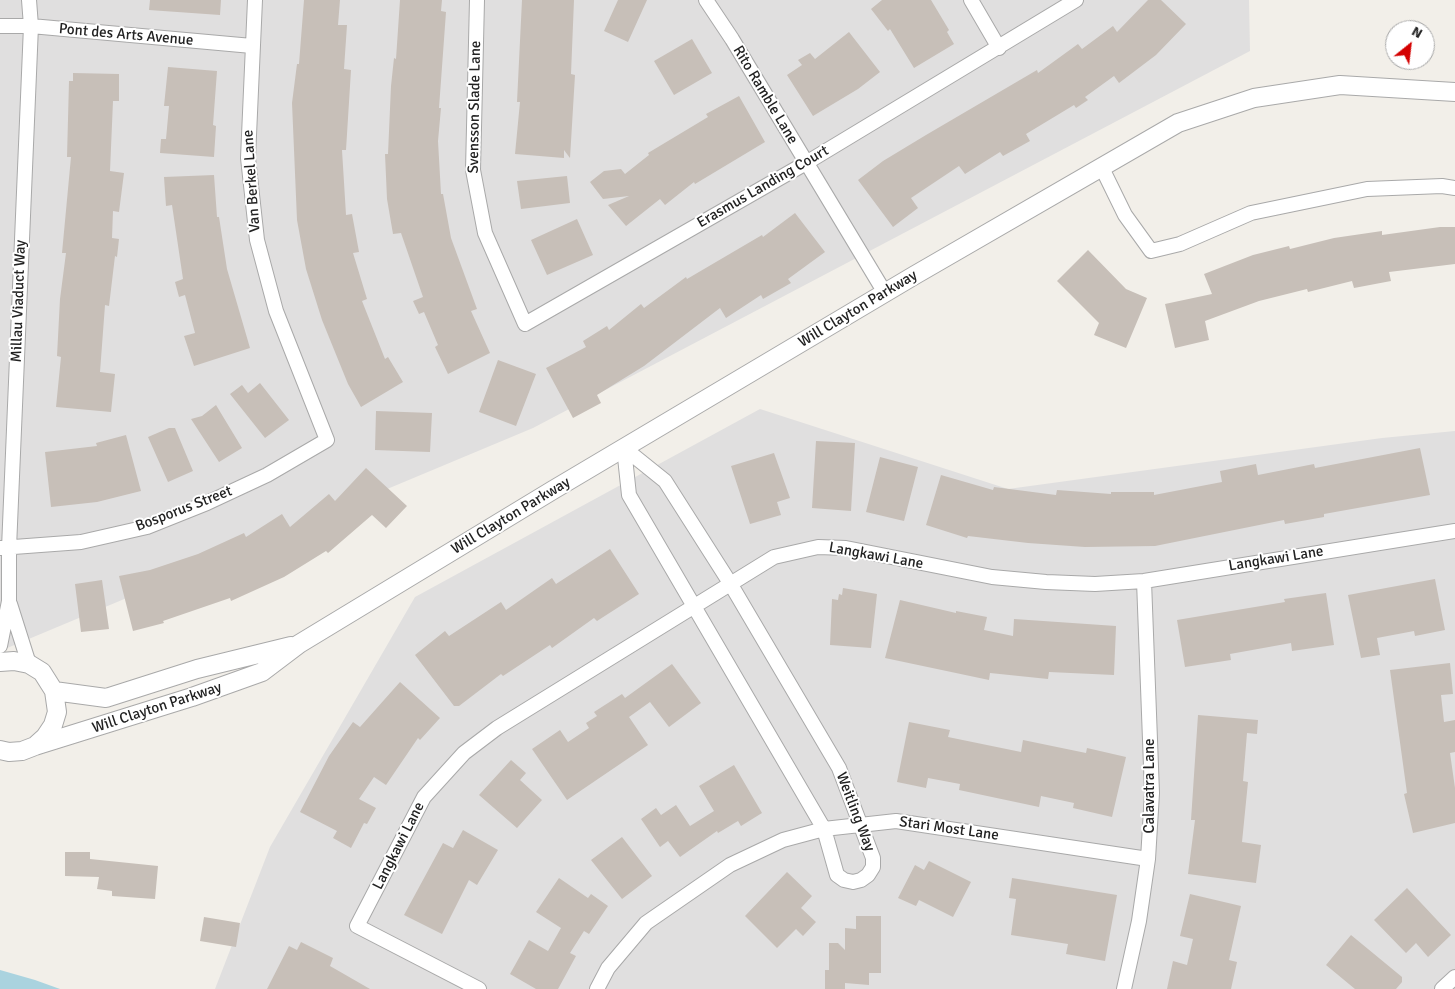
<!DOCTYPE html>
<style>
body{margin:0}
#map{position:relative;width:1455px;height:989px;overflow:hidden;background:#f2efe9;font-family:Signika,sans-serif}
canvas{display:block}
.north{position:absolute;left:1385px;top:20px;width:50px;height:50px;box-sizing:border-box;background:#fff;border:1px solid #a7a7a7;border-radius:50%;rotate:29deg;font-size:14px;font-weight:700;line-height:20px;text-align:center;color:#222}
.north::after{content:'';display:block;margin:auto;width:18px;height:22px;background:#d40000;clip-path:polygon(50% 0,100% 100%,50% 72%,0 100%)}
</style>
<div id="map">
<canvas width="1455" height="989"></canvas>
<div class="north">N</div>
</div>
<script>
const ctx = document.querySelector('canvas').getContext('2d');
ctx.lineJoin = 'round';
function paint(path, color) {
  ctx.fillStyle = color;
  ctx.fill(path, 'evenodd');
}
function poly(rows) {
  const path = new Path2D();
  for (const r of rows) {
    path.moveTo(r[0], r[1]);
    for (let i = 2; i < r.length; i += 2) path.lineTo(r[i], r[i + 1]);
  }
  return path;
}
function trace(path, color, width, dash) {
  ctx.strokeStyle = color;
  ctx.lineWidth = width;
  ctx.lineCap = dash ? 'butt' : 'round';
  ctx.setLineDash(dash || []);
  ctx.stroke(path);
}
function write(font, color, halo, rows, align = 'center') {
  ctx.font = font + ' Signika,sans-serif';
  ctx.lineWidth = 4;
  ctx.setLineDash([]);
  ctx.textBaseline = 'middle';
  ctx.strokeStyle = halo;
  ctx.fillStyle = color;
  for (const [text, x, y, turn = 0] of rows) {
    ctx.save();
    ctx.translate(x, y);
    ctx.rotate((+turn || 0) * Math.PI / 180);
    ctx.textAlign = isNaN(turn) ? turn : align;
    if (halo) ctx.strokeText(text, 0, 0);
    ctx.fillText(text, 0, 0);
    ctx.restore();
  }
}
paint(poly([
 [0,0,1249,0,1250,51,533,428,0,651],
 [760,409,1008,489,1382,438,1455,431,1455,989,215,989,270,847,415,597]
]), '#e0dfdf');
paint(poly([
 [0,970,35,980,60,989,0,989]
]), '#aad3df');
paint(poly([
 [150,0,221,0,220,15,149,10],
 [304,0,340,0,338,25,347,25,344,69,351,70,346,150,342,150,346,215,352,214,359,252,353,253,367,299,362,301,385,359,388,357,403,382,361,407,348,384,322,320,306,269,297,220,292,103,297,64,299,64],
 [400,0,442,0,441,11,446,12,439,108,441,108,438,141,441,194,443,194,451,238,477,309,471,311,490,353,448,374,435,347,438,345,424,312,419,314,413,301,423,297,401,233,393,234,387,199,385,154,388,154,391,86,394,58,396,59],
 [522,0,574,0,571,74,575,75,570,158,564,150,564,158,515,154,520,102,517,102],
 [618,0,647,0,628,42,604,31],
 [882,0,931,0,949,30,947,32,954,44,914,68,890,29,888,31,871,9],
 [1148,0,1161,0,1186,24,1156,55,1119,83,1114,76,1085,97,1088,100,1076,108,1074,105,1026,134,1030,141,1003,156,1000,152,965,174,959,166,911,198,918,208,893,227,858,180,883,161,926,135,1037,70,1038,73,1078,44,1082,49,1113,26,1117,32],
 [849,32,880,72,858,89,813,116,787,75,802,65,798,60,810,53,815,59],
 [692,39,712,73,674,95,654,61],
 [168,67,217,71,213,125,216,126,214,157,160,153,161,139,166,139,169,106,164,106],
 [73,73,119,74,119,101,113,101,110,171,124,173,119,212,113,211,112,238,119,239,117,257,115,256,109,306,105,305,100,372,115,374,111,412,56,407,61,357,57,356,60,299,66,253,62,253,71,157,67,157,69,81,73,81],
 [739,96,765,142,695,184,694,182,665,205,660,199,626,226,608,205,629,196,603,199,590,182,604,171,621,169,625,174,649,155,648,153,708,117,706,114],
 [214,175,217,217,219,217,227,269,250,348,194,366,184,336,195,333,185,295,179,297,175,282,183,279,172,205,166,206,164,177],
 [567,176,570,203,521,209,517,181],
 [795,213,825,252,788,279,791,283,763,299,761,295,726,318,720,308,644,366,597,395,601,403,573,418,546,368,586,347,583,341,607,326,609,330,641,304,644,308,686,277,687,279,762,235,763,237],
 [577,219,593,255,547,275,531,240],
 [1440,227,1455,227,1455,264,1389,272,1391,281,1354,288,1352,281,1308,292,1307,289,1259,301,1205,321,1209,340,1175,348,1165,304,1212,294,1204,274,1253,255,1289,246,1290,249,1334,238,1382,231,1382,235],
 [1088,250,1126,289,1147,298,1126,348,1094,335,1099,323,1057,281],
 [498,360,536,374,516,426,479,412],
 [260,383,289,420,265,438,230,394,242,385,248,393],
 [216,405,242,448,219,462,191,419,202,416],
 [376,411,432,413,430,452,375,450],
 [169,428,175,428,193,471,168,482,148,437],
 [126,435,141,491,97,502,51,507,45,452,97,446,96,443],
 [816,441,855,443,851,511,812,508],
 [1420,448,1430,495,1324,514,1324,517,1285,524,1284,520,1155,546,1085,547,1028,543,968,536,967,538,926,525,941,475,993,490,994,487,1056,495,1057,490,1111,494,1111,492,1154,492,1154,495,1222,482,1220,471,1256,464,1258,475,1314,464,1315,468],
 [774,453,790,498,777,502,781,515,750,524,731,466],
 [880,457,918,467,904,521,866,512],
 [366,468,407,506,386,528,372,515,328,553,326,551,284,577,231,601,230,598,163,621,164,623,133,631,119,576,150,570,198,554,244,533,246,537,282,514,290,527,329,494,335,501],
 [610,549,639,594,597,621,594,618,552,648,550,645,503,676,501,674,459,706,454,706,415,655,445,631,449,636,501,602,506,610,552,578,556,584],
 [1435,579,1445,630,1415,636,1414,631,1377,638,1380,655,1361,658,1348,595],
 [102,580,109,629,81,632,75,584],
 [843,588,877,594,871,648,830,645,832,599,838,600,839,594,842,595],
 [1326,593,1334,645,1292,651,1291,643,1230,654,1231,660,1185,667,1177,620,1285,602,1284,599],
 [900,600,956,613,956,611,987,617,984,630,1013,636,1014,619,1116,626,1114,675,1049,672,1048,679,990,673,989,680,885,658],
 [1450,663,1453,694,1441,695,1444,722,1455,720,1455,752,1450,753,1455,788,1455,823,1413,833,1404,794,1407,793,1390,670],
 [672,664,701,703,669,727,650,702,629,717,648,745,567,800,532,749,560,730,568,742,589,728,586,723,597,716,594,712,622,694,625,698],
 [400,682,440,718,420,740,418,738,386,785,374,777,359,799,376,808,367,824,364,823,351,848,333,838,337,831,300,812,329,756,353,722,360,727],
 [1198,715,1258,720,1257,734,1247,733,1243,781,1248,782,1242,842,1261,845,1256,883,1188,874,1195,820,1191,820],
 [909,722,950,730,948,737,1021,752,1023,740,1086,753,1087,748,1126,757,1112,817,1073,808,1074,803,1041,796,1039,807,959,790,960,784,928,778,926,788,897,782],
 [511,760,526,773,520,780,542,800,517,828,479,795],
 [734,765,762,813,741,826,738,821,718,833,717,831,680,857,668,841,660,847,641,819,656,808,661,815,676,805,690,826,714,811,699,786],
 [463,830,498,850,477,885,469,880,442,934,404,915,443,843,453,848],
 [622,837,652,876,622,899,591,860],
 [65,852,90,852,90,859,158,866,155,899,112,896,112,891,97,889,99,877,65,876],
 [929,861,971,882,953,917,919,900,916,906,898,898,915,865,924,870],
 [787,872,812,896,801,908,816,922,803,936,796,929,777,948,745,916],
 [559,878,588,898,591,894,608,906,589,934,584,931,570,953,576,956,558,989,536,989,510,974,529,940,548,951,561,928,536,912],
 [1012,878,1117,895,1105,961,1066,954,1068,944,1011,935,1016,899,1009,898],
 [1407,888,1451,935,1428,957,1416,943,1406,953,1374,920],
 [1190,894,1241,906,1229,960,1237,962,1231,989,1167,989,1173,961,1187,965,1193,939,1180,936],
 [856,916,881,916,881,973,869,973,869,985,845,983,845,989,825,989,825,970,829,970,829,943,838,943,845,950,845,928,856,929],
 [204,917,240,923,236,947,200,941],
 [1351,935,1402,977,1402,982,1396,989,1355,989,1326,965],
 [301,942,333,958,330,966,370,989,267,989,289,946,297,950]
]), '#c7bfb8');
const minor = poly([
 [477,0,473,170,485,233,525,324,806,163,1076,0],
 [706,0,732,39,885,293],
 [971,0,999,48],
 [0,26,31,26,252,46],
 [1102,168,1125,215,1151,251,1180,244,1251,213,1367,189,1442,186,1455,188],
 [624,448,665,481,730,583,839,768,873,858,873,867,868,875,861,880,853,882,844,880,837,875,824,829,629,495,624,448],
 [0,548,81,542,147,527,207,503,267,475,327,440,276,311,257,240,248,158,255,0],
 [10,604,29,664],
 [0,646,9,601,9,548,31,26,29,0],
 [479,989,357,926,424,797,464,753,497,728,774,557,818,547,846,548,992,577,1046,582,1095,584,1144,581,1455,531],
 [597,989,608,968,646,923,730,865,783,840,824,829,896,821,1148,859],
 [1124,989,1139,921,1148,859,1152,793,1144,581],
 [1442,989,1455,977]
]);
const tertiary = poly([
 [0,662,14,661,29,664,42,672,54,691,57,712,53,725,45,737,35,746,22,751,9,752,0,750],
 [54,691,106,698,197,669,291,646],
 [35,746,192,697,262,672,299,644,553,490,915,275,1178,123,1254,98,1340,85,1455,92]
]);
trace(minor, '#a9a9a9', 16);
trace(tertiary, '#a9a9a9', 20);
trace(minor, '#fff', 14);
trace(tertiary, '#fff', 18);
write('15px', '#222', '#fff', [
 ["Pont des Arts Avenue",126,35,5],
 ["Rito Ramble Lane",765,95,59],
 ["Svensson Slade Lane",475,107,-89],
 ["Van Berkel Lane",252,181,-94],
 ["Erasmus Landing Court",763,187,-30],
 ["Millau Viaduct Way",19,301,-88],
 ["Will Clayton Parkway",858,309,-31],
 ["Bosporus Street",184,509,-21],
 ["Will Clayton Parkway",511,516,-31],
 ["Langkawi Lane",876,556,10],
 ["Langkawi Lane",1276,559,-9],
 ["Will Clayton Parkway",157,708,-18],
 ["Calavatra Lane",1150,786,-90],
 ["Weitling Way",855,812,69],
 ["Stari Most Lane",949,829,8],
 ["Langkawi Lane",399,846,-63]
]);
</script>
